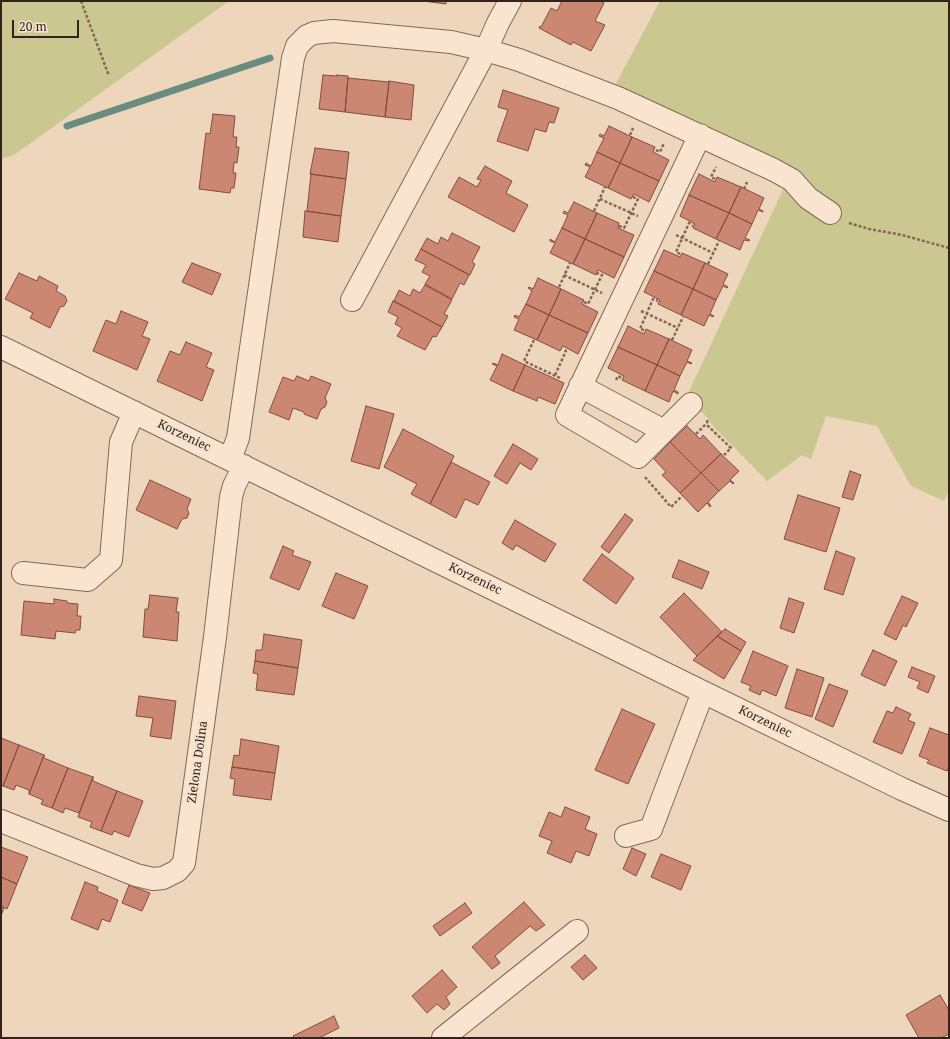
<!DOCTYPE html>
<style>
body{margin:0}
#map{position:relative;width:950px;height:1039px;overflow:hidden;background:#edd6bc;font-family:"Noto Serif",serif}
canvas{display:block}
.frame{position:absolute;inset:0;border:2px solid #34231b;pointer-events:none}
.scale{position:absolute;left:12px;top:20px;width:67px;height:18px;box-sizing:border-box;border:2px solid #34231b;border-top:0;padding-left:5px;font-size:12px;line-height:14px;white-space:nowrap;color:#34231b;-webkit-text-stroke:3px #f5e2cc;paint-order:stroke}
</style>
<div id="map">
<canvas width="950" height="1039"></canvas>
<div class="frame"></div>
<div class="scale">20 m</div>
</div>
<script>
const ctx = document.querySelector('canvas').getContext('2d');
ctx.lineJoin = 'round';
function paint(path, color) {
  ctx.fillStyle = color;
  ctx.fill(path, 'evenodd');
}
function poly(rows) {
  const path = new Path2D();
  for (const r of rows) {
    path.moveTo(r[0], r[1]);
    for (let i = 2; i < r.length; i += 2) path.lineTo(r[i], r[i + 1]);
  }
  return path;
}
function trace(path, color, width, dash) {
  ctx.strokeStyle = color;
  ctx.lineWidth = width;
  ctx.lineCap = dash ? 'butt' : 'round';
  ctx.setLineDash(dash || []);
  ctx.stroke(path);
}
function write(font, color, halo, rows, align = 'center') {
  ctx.font = font + ' "Noto Serif",serif';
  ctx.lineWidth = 4;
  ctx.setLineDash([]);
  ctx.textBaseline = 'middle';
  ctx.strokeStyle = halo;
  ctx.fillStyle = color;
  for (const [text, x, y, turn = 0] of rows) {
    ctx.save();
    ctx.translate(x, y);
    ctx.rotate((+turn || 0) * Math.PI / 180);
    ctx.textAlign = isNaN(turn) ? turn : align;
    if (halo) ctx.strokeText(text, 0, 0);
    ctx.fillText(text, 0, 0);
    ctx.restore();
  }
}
paint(poly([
 [1,1,229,1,14,155,1,159],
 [660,1,949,1,949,490,944,501,911,486,877,426,826,416,811,459,802,455,767,481,711,424,707,417,686,398,793,168,786,163,701,123,613,89]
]), '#cbc791');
trace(poly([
 [67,126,270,58]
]), '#688c7d', 7);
const building = poly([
 [423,1,446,1,446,4,423,1],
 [562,1,600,1,604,3,595,21,605,25,591,51,573,42,571,45,539,28,540,26,541,27,551,8,557,11,562,1],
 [323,75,337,76,336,75,348,76,345,112,319,109,323,75],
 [348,78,389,82,385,117,345,112,348,78],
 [389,81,414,85,411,120,385,117,389,81],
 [503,90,559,108,554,123,549,122,546,132,535,129,528,151,497,141,508,110,498,107,503,90],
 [213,114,235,116,233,137,237,137,236,147,239,147,237,163,234,162,233,173,236,173,234,188,231,188,230,193,199,189,206,133,210,134,213,114],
 [609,126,632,137,620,163,597,152,604,138,599,136,600,134,604,136,609,126],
 [632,137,655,147,653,152,669,160,659,181,620,163,632,137],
 [315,148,349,152,346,179,310,174,315,148],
 [597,152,620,163,608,188,585,177,590,167,585,165,586,163,591,166,597,152],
 [620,163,659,181,649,202,634,194,631,199,608,188,620,163],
 [485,166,512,181,506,193,528,205,514,232,448,197,459,177,477,187,481,180,477,179,485,166],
 [311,174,346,179,341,216,307,211,311,174],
 [699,174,715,182,717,177,741,187,729,213,689,195,699,174],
 [741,187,764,198,759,209,763,211,763,212,758,210,752,224,729,213,741,187],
 [689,195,729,213,716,239,693,228,695,224,680,216,689,195],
 [574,202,597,213,585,239,562,228,568,215,563,213,564,211,568,213,574,202],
 [305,211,341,216,338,242,303,237,305,211],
 [597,213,619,223,618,228,634,235,624,257,585,239,597,213],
 [729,213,752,224,745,238,750,240,749,241,744,240,740,250,716,239,729,213],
 [562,228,585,239,573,264,550,253,555,243,550,241,550,239,555,242,562,228],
 [452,233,480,247,472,262,475,264,470,275,421,249,427,238,438,244,441,237,448,241,452,233],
 [585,239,624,257,614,278,598,270,596,275,573,264,585,239],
 [421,249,469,275,464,285,460,283,452,299,425,284,430,276,422,272,426,265,415,260,421,249],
 [664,250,680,257,682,253,705,263,693,289,654,271,664,250],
 [192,263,221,274,212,295,182,282,192,263],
 [705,263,728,274,723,284,728,287,727,288,723,286,716,300,693,289,705,263],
 [654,271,693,289,681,315,658,304,660,300,644,292,654,271],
 [19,273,37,281,39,276,58,286,56,291,65,296,67,301,64,306,60,307,50,328,30,318,33,313,5,299,19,273],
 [538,278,561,289,549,315,526,304,532,291,528,288,529,287,533,289,538,278],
 [425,285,452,300,444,314,448,316,442,327,394,301,399,290,410,296,413,289,420,293,425,285],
 [561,289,584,300,582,304,598,312,588,333,549,315,561,289],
 [693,289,716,300,710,314,714,316,713,317,709,315,704,326,681,315,693,289],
 [393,301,442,327,436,337,433,336,425,350,397,336,402,328,395,324,398,317,388,312,393,301],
 [526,304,549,315,537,340,514,330,519,319,514,317,515,315,519,317,526,304],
 [121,311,148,322,142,336,150,339,137,370,93,351,106,320,116,324,121,311],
 [549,315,588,333,578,354,563,346,560,351,537,340,549,315],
 [628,326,644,334,646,329,669,339,657,365,618,347,628,326],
 [669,339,692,350,687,361,692,363,691,364,687,362,680,376,657,365,669,339],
 [186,342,212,353,206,367,214,370,202,401,157,381,170,351,180,355,186,342],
 [618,347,657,365,645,391,622,380,624,376,608,368,618,347],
 [502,354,525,365,513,391,490,380,497,366,492,364,493,363,498,365,502,354],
 [525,365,564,383,555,404,538,397,537,401,513,391,525,365],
 [657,365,680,376,674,390,678,392,678,394,673,391,669,402,645,391,657,365],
 [297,376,309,381,311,376,331,384,325,398,327,402,325,407,321,409,317,419,304,414,304,412,293,408,289,420,269,412,283,377,294,381,297,376],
 [366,406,394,414,379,469,351,461,366,406],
 [687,426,700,439,703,435,721,454,701,473,670,442,687,426],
 [403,429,454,456,430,504,411,494,417,484,384,467,403,429],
 [670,442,701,473,680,493,662,475,666,472,654,459,670,442],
 [513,444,538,459,531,470,520,463,507,484,494,476,513,444],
 [721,454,739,471,730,480,734,483,733,484,730,481,719,491,701,473,721,454],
 [451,462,490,482,478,505,465,499,456,518,430,504,451,462],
 [850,471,861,475,853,500,842,497,850,471],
 [701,473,719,491,708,502,711,506,710,507,707,503,698,512,680,493,701,473],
 [150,480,191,499,187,509,189,513,187,518,182,519,177,529,136,510,150,480],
 [798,495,840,508,826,552,784,539,798,495],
 [625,514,633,520,609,553,601,547,625,514],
 [515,520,556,544,545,562,516,545,513,550,502,543,515,520],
 [283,546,294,551,292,555,311,562,299,590,270,578,283,546],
 [836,551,855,558,843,595,824,589,836,551],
 [602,554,634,578,616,604,583,580,602,554],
 [679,560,709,572,702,589,672,577,679,560],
 [336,573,368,586,354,619,322,606,336,573],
 [684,593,722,632,697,656,660,617,684,593],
 [150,595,178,598,176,612,179,612,177,641,143,637,145,609,148,609,150,595],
 [902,596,918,603,906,627,903,625,896,640,884,634,902,596],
 [789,598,804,603,794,633,780,628,789,598],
 [54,599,67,601,67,603,78,604,77,616,81,616,80,630,76,630,75,633,56,631,55,639,21,635,24,601,54,604,54,599],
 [725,629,746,642,741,651,717,636,725,629],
 [264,634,302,640,298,668,255,661,256,650,262,650,264,634],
 [717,636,741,651,724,679,693,660,717,636],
 [873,650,897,661,885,686,861,675,873,650],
 [753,651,788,666,776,696,762,690,760,695,749,690,751,686,741,682,753,651],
 [255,661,298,668,294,695,256,690,258,674,253,673,255,661],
 [912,667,935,676,928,693,917,688,920,682,908,677,912,667],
 [797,669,824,678,812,717,785,708,797,669],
 [829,684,848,691,833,727,815,719,829,684],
 [139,696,176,701,171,739,150,736,153,718,136,716,139,696],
 [896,707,911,714,908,720,915,723,902,754,873,742,887,711,893,713,896,707],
 [622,709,655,724,628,784,595,770,622,709],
 [930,728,949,735,949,766,947,771,927,763,929,760,919,756,930,728],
 [1,738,19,745,3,786,1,785,1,738],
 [241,739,279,746,275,773,232,767,234,755,239,756,241,739],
 [19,745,44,755,29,794,29,790,16,785,14,790,3,786,19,745],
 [44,755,44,758,68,768,52,808,41,804,43,800,29,794,44,755],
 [232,767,275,773,271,800,233,795,235,779,230,778,232,767],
 [68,768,93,777,79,813,65,808,63,813,52,808,68,768],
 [93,777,93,781,117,791,101,831,90,827,92,822,78,817,93,777],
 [117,791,143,801,129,837,114,831,112,835,101,831,117,791],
 [565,807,590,817,585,829,597,834,589,856,576,851,571,863,547,853,552,841,539,836,549,812,561,817,565,807],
 [1,847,28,857,17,884,1,877,1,847],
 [632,848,646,854,636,876,623,869,632,848],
 [661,854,691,866,681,890,651,877,661,854],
 [1,877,17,884,7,909,1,906,1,877],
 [85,882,98,887,97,891,118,900,110,922,102,919,98,930,71,919,85,882],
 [129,885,150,893,142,911,122,903,129,885],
 [524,902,545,925,536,931,530,926,495,956,500,963,492,969,472,947,524,902],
 [465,903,472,913,440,936,433,926,465,903],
 [1,906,4,908,1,916,1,906],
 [585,955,597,968,583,980,571,967,585,955],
 [442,970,457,987,446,997,450,1004,444,1010,437,1004,427,1013,412,996,442,970],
 [940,995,949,1010,949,1034,941,1038,919,1038,906,1015,940,995],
 [334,1016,339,1028,319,1038,294,1038,293,1036,334,1016]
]);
paint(building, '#cc8772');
trace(building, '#844c3c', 1);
const minor = poly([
 [352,300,486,50,498,23,510,1],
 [1,347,703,692,902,789,949,810],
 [580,386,664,431],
 [691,404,638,457,567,415,700,135],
 [230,459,238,438,293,58,297,46,307,36,314,33,333,31,451,42,486,50,519,60,618,98,774,170,792,180,808,198,830,213],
 [23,573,88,580,111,560,121,442,134,412],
 [1,821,136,875,153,879,163,878,177,871,184,863,215,637,231,497,234,486,244,466],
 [626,836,651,829,703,692],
 [443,1038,577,931]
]);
trace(minor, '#856756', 24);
trace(poly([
 [81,1,109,76],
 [630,135,633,128],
 [656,150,660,152,664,143],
 [715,179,711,177,716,167],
 [744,189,747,182],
 [600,199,638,216],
 [594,211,605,187],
 [849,223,869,229,902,235,949,248],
 [619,226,624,228,638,199,633,197],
 [676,235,713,253],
 [680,254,676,252,689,223,693,226],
 [708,264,719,241],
 [564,275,602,293],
 [559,287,570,263],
 [584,302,588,304,602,275,597,273],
 [641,311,678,328],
 [644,330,640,329,653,299,658,301],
 [534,340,524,361,560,378],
 [672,340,683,317],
 [555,375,566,351,563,349],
 [616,380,618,376,622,378],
 [707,420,708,426,731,448,724,455],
 [696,434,707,423],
 [645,477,671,507,682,496]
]), '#856756', 2.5, [3, 2]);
trace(minor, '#f9e5cf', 22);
write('12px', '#34231b', '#f5e2cc', [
 ["Korzeniec",184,436,26],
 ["Korzeniec",475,579,26],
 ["Korzeniec",765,722,26],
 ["Zielona Dolina",198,762,-82]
]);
</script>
